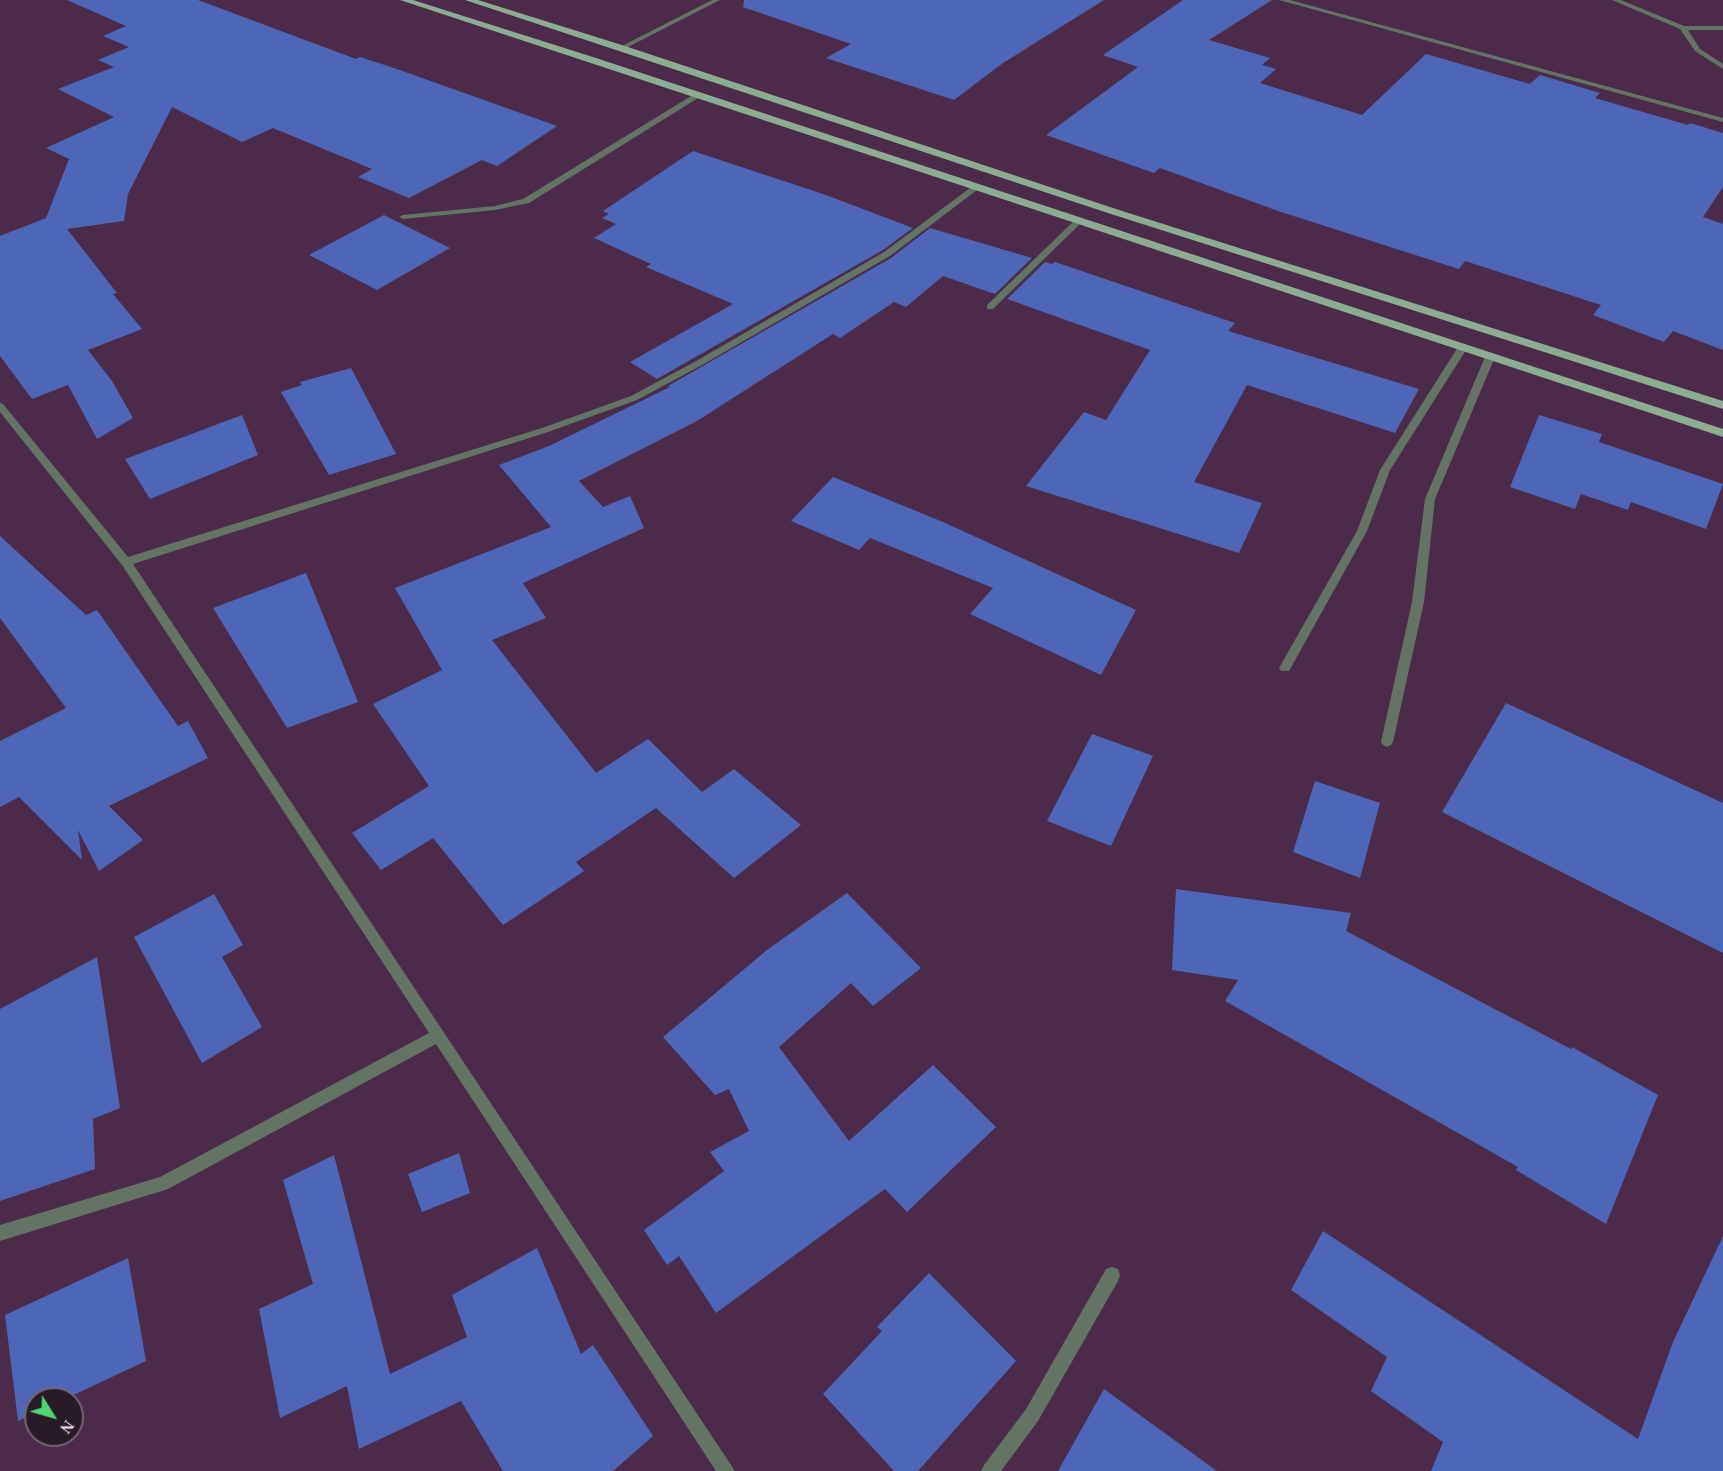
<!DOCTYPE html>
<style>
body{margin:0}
#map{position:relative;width:1723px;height:1471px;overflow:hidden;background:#4b2b49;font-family:"Times New Roman",serif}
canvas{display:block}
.north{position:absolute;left:24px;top:1387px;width:60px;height:60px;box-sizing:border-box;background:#281a27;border:2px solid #746473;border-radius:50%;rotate:127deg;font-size:16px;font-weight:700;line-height:24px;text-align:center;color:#e7d3e5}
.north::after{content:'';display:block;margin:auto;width:21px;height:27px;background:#51d674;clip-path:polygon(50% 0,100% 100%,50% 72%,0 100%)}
</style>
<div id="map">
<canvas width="1723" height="1471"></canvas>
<div class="north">N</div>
</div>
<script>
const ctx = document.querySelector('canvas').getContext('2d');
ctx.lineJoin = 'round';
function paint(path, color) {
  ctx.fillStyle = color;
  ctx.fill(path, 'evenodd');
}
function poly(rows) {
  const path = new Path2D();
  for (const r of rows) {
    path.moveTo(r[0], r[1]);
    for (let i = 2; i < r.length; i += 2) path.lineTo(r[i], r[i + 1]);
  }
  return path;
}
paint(poly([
 [67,0,198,0,356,59,360,57,394,68,557,126,497,166,482,160,409,198,358,177,372,169,273,128,242,142,172,107,128,194,124,221,67,229,117,293,113,294,142,329,88,350,112,381,133,418,97,439,68,385,32,399,0,356,0,236,46,218,69,159,46,148,114,117,58,89,114,67,98,60,129,47,103,36,126,26],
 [744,0,1104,0,1003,63,954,100,826,58,851,44,743,7],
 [1183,0,1272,0,1209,40,1270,58,1262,65,1276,69,1260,83,1362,115,1426,54,1530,84,1540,75,1600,93,1595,98,1688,125,1690,123,1723,133,1723,187,1703,217,1723,224,1723,350,1673,331,1664,342,1593,315,1601,305,1465,261,1459,269,1278,211,1160,168,1154,173,1046,135,1138,67,1103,55],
 [693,151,826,195,913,228,883,250,657,379,630,362,733,304,646,267,651,264,594,238,616,224,602,218,609,214,603,211],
 [384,215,450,248,377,290,309,255],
 [930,228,1032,258,995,294,943,276,906,307,894,302,840,338,833,334,697,421,579,481,603,507,630,496,644,528,523,583,546,618,492,640,596,773,648,739,702,792,734,769,801,825,734,878,656,808,576,862,584,871,503,925,433,838,381,870,352,833,429,786,373,704,442,670,395,588,551,527,499,465,549,446,670,387,668,386,891,258],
 [1045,262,1052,264,1055,262,1235,323,1228,331,1419,389,1395,433,1247,385,1194,482,1262,503,1239,553,1026,486,1084,412,1106,420,1150,350,1007,299],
 [351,368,396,454,329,475,281,392,302,385,300,382],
 [242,415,258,455,150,499,125,459],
 [1539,415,1602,434,1599,442,1723,484,1706,529,1631,502,1628,510,1581,494,1575,509,1510,487],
 [833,477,943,522,1136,610,1101,675,970,614,993,588,870,538,859,550,791,521],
 [0,536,86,615,97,610,178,726,188,721,208,758,109,806,143,840,99,871,78,830,82,860,19,797,0,807,0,741,66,708,0,618],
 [306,573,358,702,287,728,213,608],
 [1506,703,1723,803,1723,953,1442,812],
 [1092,734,1153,756,1111,846,1047,821],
 [1315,781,1380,803,1360,878,1293,852],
 [1176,889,1351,913,1346,931,1571,1049,1572,1047,1658,1095,1606,1224,1516,1170,1518,1167,1225,1001,1238,980,1172,970],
 [847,893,921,968,873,1006,851,983,779,1047,849,1141,933,1065,996,1127,907,1212,885,1189,716,1313,679,1256,667,1265,644,1230,724,1171,710,1152,749,1131,729,1089,715,1095,663,1037,767,950],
 [214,894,243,945,222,957,262,1027,202,1063,134,937],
 [97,957,120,1108,93,1119,95,1169,0,1201,0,1009],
 [459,1153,470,1193,422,1212,408,1174],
 [334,1155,390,1374,467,1337,452,1295,537,1248,581,1354,593,1345,653,1436,613,1471,503,1471,461,1401,359,1449,347,1386,280,1418,259,1309,313,1284,283,1180],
 [1323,1231,1638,1439,1673,1342,1723,1236,1723,1471,1431,1471,1443,1442,1371,1391,1387,1357,1291,1290],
 [128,1258,146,1361,65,1399,36,1399,36,1413,18,1421,5,1315],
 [929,1273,1016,1361,918,1471,894,1471,823,1394,882,1331,877,1327],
 [1104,1389,1217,1471,1058,1471]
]), '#4e66b7');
paint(poly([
 [1463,344,1468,347,1390,470,1367,531,1289,671,1281,671,1279,668,1357,531,1380,470,1458,347,1463,344]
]), '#637465');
paint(poly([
 [712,0,720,0,624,49,618,48,712,0],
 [1279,0,1290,0,1723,118,1723,122,1279,0],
 [1612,0,1621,0,1684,26,1723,26,1723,30,1688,30,1700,49,1723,64,1723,69,1695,51,1680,29,1612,0],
 [696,93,703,95,529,203,495,210,403,219,399,217,403,215,495,206,523,199,696,93],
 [974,185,981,187,890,256,704,364,637,400,548,432,133,564,735,1471,716,1471,436,1044,168,1189,0,1241,0,1225,160,1177,429,1033,122,565,0,412,0,403,3,404,128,557,542,428,631,396,698,360,884,252,974,185],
 [1076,219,1083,221,993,309,987,309,987,305,1076,219],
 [1490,354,1495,357,1435,499,1424,602,1393,742,1391,745,1387,747,1383,745,1381,742,1412,602,1425,499,1485,357,1490,354],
 [1112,1267,1118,1269,1120,1275,1118,1281,1038,1421,1001,1471,981,1471,984,1465,1026,1409,1106,1269,1112,1267]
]), '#637465');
paint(poly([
 [400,0,413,0,596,58,1723,429,1723,437,400,0],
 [465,0,478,0,625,46,1119,210,1723,401,1723,409,1111,214,465,0]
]), '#8cad91');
</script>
